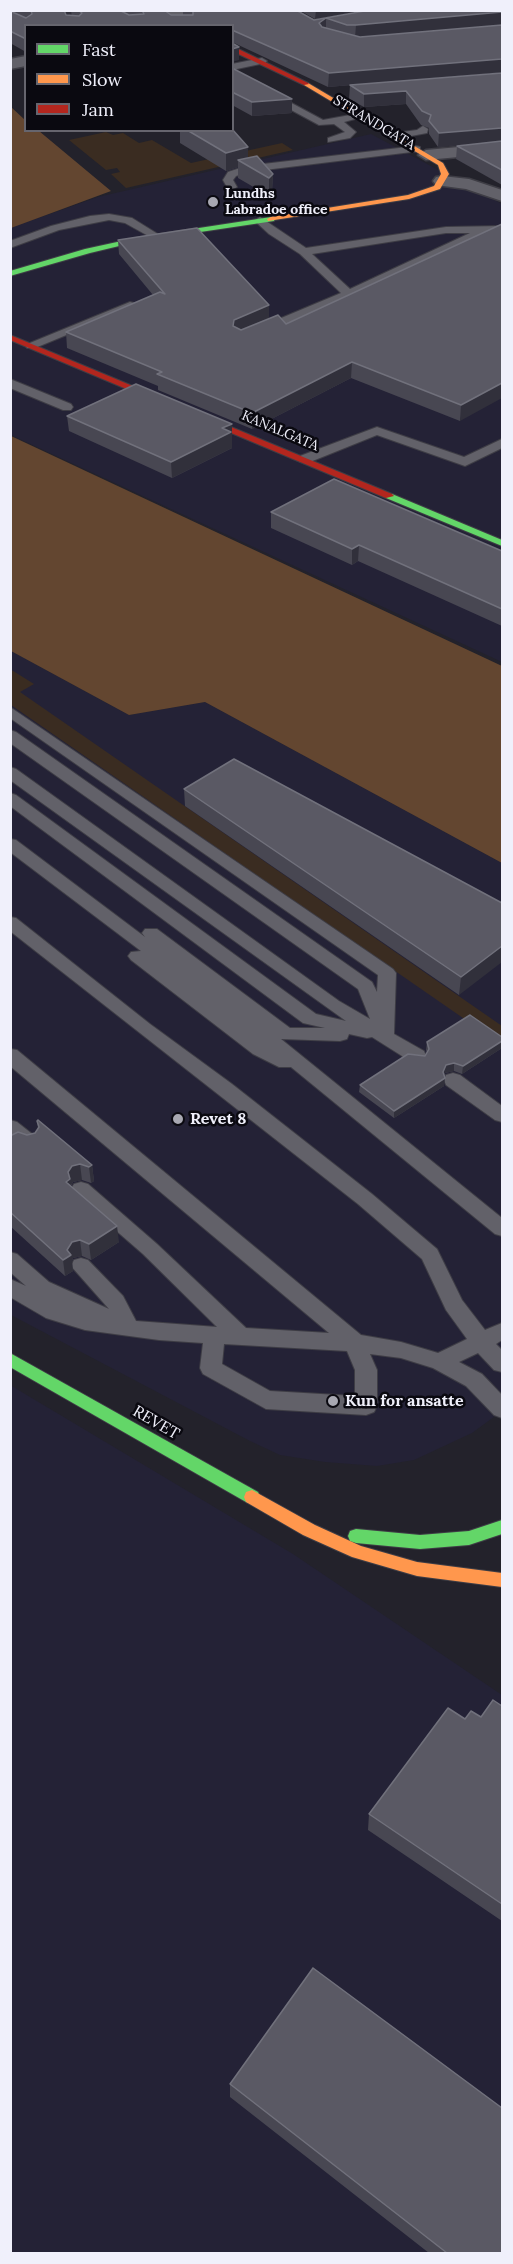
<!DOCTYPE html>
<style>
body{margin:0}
#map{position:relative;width:513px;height:2264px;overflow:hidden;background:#23222b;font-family:Lora,serif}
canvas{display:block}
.frame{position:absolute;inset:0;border:12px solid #f0f0fb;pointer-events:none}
.legend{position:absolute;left:24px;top:24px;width:210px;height:108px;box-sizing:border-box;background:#0a0910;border:2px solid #66656e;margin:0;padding:8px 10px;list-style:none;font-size:18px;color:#f0f0fb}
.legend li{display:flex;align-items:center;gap:12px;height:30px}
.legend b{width:30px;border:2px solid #66656e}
</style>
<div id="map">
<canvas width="513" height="2264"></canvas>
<div class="frame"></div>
<ul class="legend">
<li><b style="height:8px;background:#63d668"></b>Fast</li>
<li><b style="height:8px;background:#ff974d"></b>Slow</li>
<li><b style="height:8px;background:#b3261e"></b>Jam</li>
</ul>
</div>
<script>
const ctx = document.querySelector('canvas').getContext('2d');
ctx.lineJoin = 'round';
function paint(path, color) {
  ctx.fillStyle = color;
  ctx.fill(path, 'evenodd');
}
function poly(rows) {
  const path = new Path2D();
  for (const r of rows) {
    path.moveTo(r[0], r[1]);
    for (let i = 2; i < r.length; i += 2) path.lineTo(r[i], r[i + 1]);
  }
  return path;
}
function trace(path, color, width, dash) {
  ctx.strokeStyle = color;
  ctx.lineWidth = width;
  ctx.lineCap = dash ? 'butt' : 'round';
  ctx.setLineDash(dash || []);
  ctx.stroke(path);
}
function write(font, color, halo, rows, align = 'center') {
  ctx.font = font + ' Lora,serif';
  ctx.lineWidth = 5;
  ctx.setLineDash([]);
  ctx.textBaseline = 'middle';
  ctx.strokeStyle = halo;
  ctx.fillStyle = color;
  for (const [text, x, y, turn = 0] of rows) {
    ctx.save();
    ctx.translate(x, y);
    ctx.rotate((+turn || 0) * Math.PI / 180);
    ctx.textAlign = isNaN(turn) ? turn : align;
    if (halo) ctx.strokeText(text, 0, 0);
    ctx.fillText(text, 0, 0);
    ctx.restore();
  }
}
paint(poly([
 [371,134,502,204,502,662,11,435,10,228,98,197],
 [11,651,129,715,205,702,502,863,502,1411,472,1433,414,1460,377,1466,325,1462,280,1455,250,1441,11,1315],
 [10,1385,293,1554,502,1695,502,2253,11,2253]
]), '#242236');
paint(poly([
 [106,132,113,135,123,133,139,143,152,140,191,163,282,143,293,150,126,188,111,174,120,172,117,168,106,170,69,140],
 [10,669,34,684,20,692,502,1026,502,1045,11,705]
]), '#3a2c21');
paint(poly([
 [11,107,25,120,26,130,39,131,111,191,11,228],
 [11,436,502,666,502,863,205,702,129,715,11,651]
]), '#634630');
const lane = poly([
 [262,58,267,61,265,63,232,70,232,64,262,58],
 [232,71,323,120,361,113,366,116,344,122,356,132,350,138,328,142,328,138,345,132,334,124,319,125,232,78,232,71],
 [423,126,428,129,427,133,395,139,390,136,395,133,417,130,423,126],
 [416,146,420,147,420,151,248,172,236,176,233,180,237,187,232,190,228,189,223,180,228,172,246,166,416,146],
 [109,214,132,218,161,236,160,238,152,238,125,223,109,220,59,230,10,248,10,241,51,226,90,216,109,214],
 [260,217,306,248,446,227,502,226,502,232,488,233,353,296,259,335,255,333,255,329,341,293,300,254,269,234,256,222,255,220,260,217],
 [446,233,470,233,350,289,312,254,446,233],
 [130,302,134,303,134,307,35,348,27,348,25,345,130,302],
 [10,379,71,404,73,407,71,410,63,410,10,388,10,379],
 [377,427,464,457,502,439,502,448,465,466,377,435,310,462,300,462,299,459,300,456,377,427],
 [10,707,393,969,396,973,394,1034,424,1051,426,1056,424,1061,417,1062,410,1061,372,1037,367,1038,349,1034,347,1039,340,1041,281,1039,502,1218,502,1236,495,1234,291,1067,279,1067,253,1054,131,960,128,956,131,952,141,951,10,852,10,839,16,840,145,937,142,933,145,929,157,929,290,1028,325,1028,303,1023,10,806,10,793,16,795,316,1014,346,1021,10,780,10,767,16,769,339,1001,370,1019,358,989,10,743,10,730,16,732,372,982,377,992,378,975,10,718,10,707],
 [10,917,16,918,150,1024,232,1084,372,1194,437,1249,462,1300,485,1330,502,1323,502,1340,496,1344,502,1350,502,1372,494,1370,478,1353,459,1362,482,1374,502,1395,502,1418,494,1415,466,1386,433,1368,401,1358,370,1354,377,1370,377,1406,374,1412,366,1415,266,1409,203,1374,200,1368,203,1343,159,1340,85,1330,46,1318,10,1297,10,1279,26,1286,10,1272,10,1252,17,1254,49,1282,109,1309,71,1266,74,1260,81,1258,88,1260,123,1296,136,1321,217,1327,143,1254,74,1194,71,1189,74,1184,81,1182,88,1184,157,1244,246,1328,329,1333,10,1066,10,1049,17,1050,361,1335,401,1342,438,1353,467,1339,446,1310,422,1259,358,1204,10,931,10,917],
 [224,1344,347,1351,355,1370,355,1396,270,1391,222,1364,224,1344],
 [453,1073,460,1075,502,1106,502,1122,495,1120,446,1085,444,1080,446,1075,453,1073],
 [10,1120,17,1122,36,1137,39,1142,36,1147,29,1149,22,1147,10,1138,10,1120]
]);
const street = poly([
 [171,10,197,10,195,13,166,20,159,16,161,13,171,10],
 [26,56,26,66,10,69,10,59,26,56],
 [502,143,502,153,426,160,418,155,426,150,502,143],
 [442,176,469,179,502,190,502,201,466,189,436,185,433,181,436,177,442,176]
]);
const fast = poly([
 [271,217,275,219,274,221,140,241,90,253,10,276,10,271,85,249,140,237,271,217],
 [386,494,392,494,502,540,502,546,386,498,386,494],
 [10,1353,258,1492,260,1497,258,1502,252,1504,246,1502,10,1367,10,1353],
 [502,1520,502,1534,469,1545,420,1549,356,1543,350,1541,348,1536,350,1531,356,1529,420,1535,469,1531,502,1520]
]);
const slow = poly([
 [304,83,308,83,443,163,449,174,440,189,409,199,268,221,267,219,271,217,408,195,434,186,441,174,438,165,304,85,304,83],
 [252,1490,315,1525,361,1546,417,1562,502,1573,502,1587,417,1576,352,1557,303,1535,246,1502,244,1497,246,1492,252,1490]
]);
const jam = poly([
 [232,46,308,83,309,84,304,85,232,51,232,46],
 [10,335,392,494,394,496,386,498,10,340,10,335]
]);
trace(lane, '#3e3d45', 2);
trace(street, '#3e3d45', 3);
trace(fast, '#3e3d45', 2);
trace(slow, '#3e3d45', 2);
trace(jam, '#3e3d45', 2);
paint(lane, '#626169');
paint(street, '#626169');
paint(fast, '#63d668');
paint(slow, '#ff974d');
paint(jam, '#b3261e');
paint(poly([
 [10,10,164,10,171,15,183,15,183,10,296,10,314,20,370,10,502,10,502,72,328,87,232,42,232,26,26,26,26,52,10,43],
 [299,10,365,10,315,19],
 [232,68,292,99,292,113,252,116,232,105],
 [502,73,502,141,438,147,429,134,429,128,421,125,406,104,364,107,349,99,350,85],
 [180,130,232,130,248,158,273,174,272,191,269,196,238,178,238,167,226,171,180,143],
 [502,141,502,185,456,159,457,146],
 [502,224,460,421,351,378,252,429,158,390,158,386,67,348,66,332,153,295,119,254,118,240,269,305,269,318,286,324],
 [67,416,232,424,232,448,172,478,69,431],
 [271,512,502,551,502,626,358,561,352,565,271,528],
 [184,789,502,903,459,995,185,806],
 [502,1037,502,1048,462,1074,454,1071,445,1073,444,1076,444,1086,394,1118,359,1092,360,1085,425,1056,427,1053,426,1050,427,1042],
 [37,1121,92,1165,94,1181,91,1183,82,1180,73,1182,71,1186,119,1242,91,1260,82,1256,73,1258,72,1261,73,1271,65,1276,10,1226,10,1136,27,1135,35,1133,38,1129],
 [502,1706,502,1921,368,1830,369,1814,465,1719,481,1717],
 [230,2084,502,2253,429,2253,230,2097]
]), '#484752');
paint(poly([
 [64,10,71,10,72,18,65,23],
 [316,10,365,10,315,19],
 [502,12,502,25,355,38,356,25],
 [326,18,326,31,319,35,319,23],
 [239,47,239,60,232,62,232,49],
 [502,59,502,72,328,87,329,73],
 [406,91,406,104,364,107,364,94],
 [292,99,292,113,252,116,252,102],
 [502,128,502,141,438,147,439,133],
 [248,147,248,163,238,160,238,167,226,171,226,153],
 [273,174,272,191,269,196,269,178],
 [269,305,269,321,234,335,233,326,234,320],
 [352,362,351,378,252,429,252,413],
 [502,383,502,398,460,421,461,405],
 [232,424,232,448,172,478,171,462,222,428],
 [359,545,358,561,352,565,352,549],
 [502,946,502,962,459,995,461,977],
 [502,1041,502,1048,462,1074,463,1066],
 [454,1063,454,1071,445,1073,442,1079,443,1072,446,1065],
 [445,1078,444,1086,394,1118,394,1111],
 [80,1164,82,1180,73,1182,71,1185,66,1182,68,1172,72,1166],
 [92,1165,94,1181,91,1183,89,1167],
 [117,1226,119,1242,91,1260,89,1244],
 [80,1240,82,1256,73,1258,72,1261,73,1271,65,1276,63,1260,67,1250,72,1242]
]), '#31303b');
const building = poly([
 [31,10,64,10,66,15,79,16,82,13,78,10,119,10,129,15,144,14,142,10,164,10,171,15,193,15,193,12,191,10,296,10,314,20,370,10,502,10,502,12,356,25,347,25,326,18,319,23,322,27,360,37,502,25,502,59,329,73,232,30,232,26,26,26,26,39,10,31,10,11,26,18,32,14,31,10],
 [232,43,239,47,232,49,232,43],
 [232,68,292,99,252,102,232,92,232,68],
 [502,73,502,128,439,133,429,121,431,115,422,111,406,91,364,94,350,85,502,73],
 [232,129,248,147,226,153,187,130,232,130,232,129],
 [502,141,502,170,457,146,502,141],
 [257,156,273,174,269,178,238,160,257,156],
 [502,224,502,383,461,405,352,362,252,413,157,374,162,372,66,332,160,292,165,294,118,240,197,228,269,305,234,320,233,326,241,330,278,315,286,324,502,224],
 [136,384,232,424,222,428,231,432,171,462,67,416,136,384],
 [334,479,502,551,502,609,359,545,352,549,271,512,334,479],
 [234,759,502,903,502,946,461,977,184,789,234,759],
 [470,1015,502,1037,502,1041,463,1066,454,1063,446,1065,443,1072,445,1078,394,1111,360,1085,408,1054,425,1056,429,1049,427,1042,470,1015],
 [38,1120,92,1165,89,1167,80,1164,72,1166,68,1172,70,1179,66,1182,117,1226,89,1244,80,1240,72,1242,67,1250,71,1255,63,1260,10,1212,10,1136,18,1132,27,1135,35,1133,39,1127,37,1121,38,1120],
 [493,1700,502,1706,502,1904,369,1814,448,1708,465,1719,471,1711,481,1717,493,1700],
 [313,1968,502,2108,502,2253,447,2253,230,2084,313,1968]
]);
paint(building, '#5a5964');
trace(building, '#71717c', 1.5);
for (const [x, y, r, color] of [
 [213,202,6,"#a8a8b2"],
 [178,1119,6,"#a8a8b2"],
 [333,1401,6,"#a8a8b2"]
]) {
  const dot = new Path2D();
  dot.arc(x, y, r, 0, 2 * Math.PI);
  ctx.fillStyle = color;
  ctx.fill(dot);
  trace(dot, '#0a0910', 2);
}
write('14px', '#f0f0fb', '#0a0910', [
 ["STRANDGATA",374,123,31],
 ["KANALGATA",280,431,23]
]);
write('bold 14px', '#f0f0fb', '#0a0910', [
 ["Lundhs",225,194],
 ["Labradoe office",225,210]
], 'left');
write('bold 16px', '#f0f0fb', '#0a0910', [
 ["Revet 8",190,1119],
 ["Kun for ansatte",345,1401]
], 'left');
write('16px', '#f0f0fb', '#0a0910', [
 ["REVET",156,1423,30]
]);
</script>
